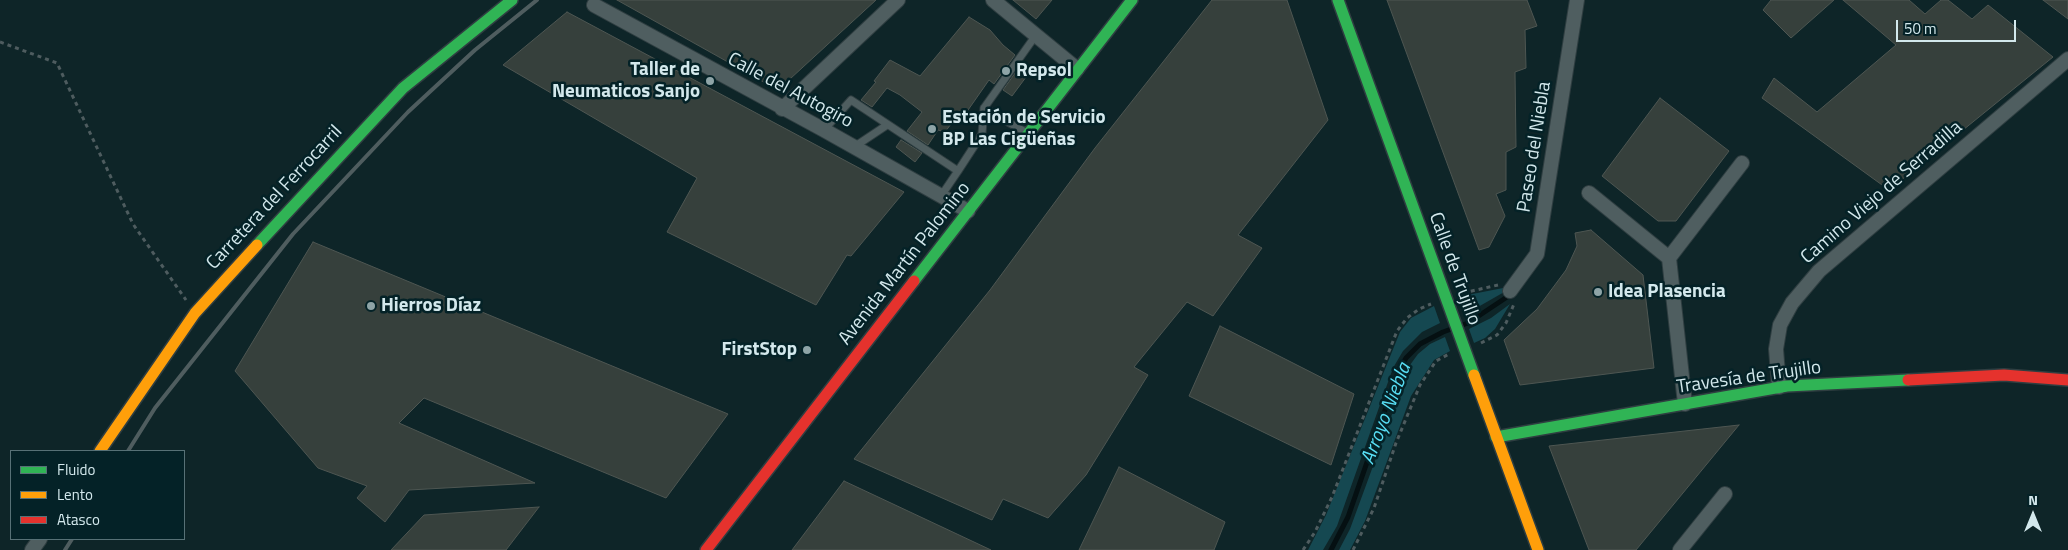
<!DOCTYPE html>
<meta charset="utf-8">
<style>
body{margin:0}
#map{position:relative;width:2068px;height:550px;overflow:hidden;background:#0e2528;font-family:"Titillium Web",sans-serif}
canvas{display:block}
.legend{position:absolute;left:10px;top:450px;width:175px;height:90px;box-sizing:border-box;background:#042227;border:1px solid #577176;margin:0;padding:6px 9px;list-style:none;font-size:15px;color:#d3e8ec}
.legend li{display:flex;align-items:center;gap:10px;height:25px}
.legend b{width:25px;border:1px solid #577176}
.north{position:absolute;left:2008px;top:490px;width:50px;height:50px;-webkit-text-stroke:4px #042227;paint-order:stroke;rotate:0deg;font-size:14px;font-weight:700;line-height:20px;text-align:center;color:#d3e8ec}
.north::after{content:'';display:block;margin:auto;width:18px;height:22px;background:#d3e8ec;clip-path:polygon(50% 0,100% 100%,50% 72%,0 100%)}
.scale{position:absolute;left:1896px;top:20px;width:120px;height:22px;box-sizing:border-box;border:2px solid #d3e8ec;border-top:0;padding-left:6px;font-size:15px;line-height:18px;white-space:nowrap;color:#d3e8ec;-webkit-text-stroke:4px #042227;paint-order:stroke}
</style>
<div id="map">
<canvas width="2068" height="550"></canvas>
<ul class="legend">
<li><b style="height:6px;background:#30b455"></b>Fluido</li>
<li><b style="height:6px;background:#ff9f0a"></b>Lento</li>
<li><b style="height:6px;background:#e5322d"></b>Atasco</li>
</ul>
<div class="north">N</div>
<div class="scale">50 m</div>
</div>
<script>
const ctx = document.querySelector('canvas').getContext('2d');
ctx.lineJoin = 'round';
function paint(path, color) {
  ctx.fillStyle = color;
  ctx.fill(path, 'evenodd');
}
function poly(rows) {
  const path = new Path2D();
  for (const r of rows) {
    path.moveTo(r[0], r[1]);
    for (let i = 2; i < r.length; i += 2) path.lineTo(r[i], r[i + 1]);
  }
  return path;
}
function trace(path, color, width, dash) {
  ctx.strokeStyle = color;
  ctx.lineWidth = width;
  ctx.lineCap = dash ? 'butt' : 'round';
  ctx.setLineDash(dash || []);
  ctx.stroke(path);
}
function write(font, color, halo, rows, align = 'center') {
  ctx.font = font + ' "Titillium Web",sans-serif';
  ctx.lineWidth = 5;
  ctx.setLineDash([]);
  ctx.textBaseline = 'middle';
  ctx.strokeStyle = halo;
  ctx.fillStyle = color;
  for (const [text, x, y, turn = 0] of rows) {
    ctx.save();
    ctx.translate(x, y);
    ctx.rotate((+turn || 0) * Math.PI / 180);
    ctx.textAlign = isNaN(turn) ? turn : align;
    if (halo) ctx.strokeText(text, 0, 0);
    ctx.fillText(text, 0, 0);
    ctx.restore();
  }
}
paint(poly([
 [1503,288,1506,291,1464,315,1457,297],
 [1510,304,1495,329,1485,338,1474,343,1469,329,1491,318],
 [1434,306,1440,323,1422,332,1403,351,1393,368,1337,526,1323,550,1308,550,1326,515,1400,332,1411,318],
 [1445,337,1450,351,1434,360,1411,396,1365,521,1350,550,1339,550,1350,529,1410,365,1418,354,1430,344]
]), '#154851');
trace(poly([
 [1331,550,1348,517,1399,370,1406,358,1420,344,1443,332,1468,323,1507,297]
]), '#051012', 5);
const building = poly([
 [617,0,876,0,778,90,617,0],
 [1013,0,1052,0,1036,19,1013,0],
 [1212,0,1287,0,1328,120,1238,235,1262,248,1213,316,1187,302,1134,367,1148,375,1086,475,1048,518,1003,499,992,520,854,459,990,290,1095,148,1212,0],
 [1387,0,1527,0,1537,26,1525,30,1526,68,1515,72,1516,147,1506,152,1506,190,1496,194,1505,216,1489,247,1479,250,1387,0],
 [1771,0,1834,0,1791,38,1763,10,1771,0],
 [1843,0,1909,0,1925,14,1941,0,1948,0,1972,19,1988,5,2053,57,1889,190,1762,98,1774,78,1817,112,1896,45,1843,0],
 [2043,0,2068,0,2068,19,2043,0],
 [567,12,904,192,851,256,847,255,816,305,667,232,697,178,503,65,567,12],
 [969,17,990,30,1003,45,1015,55,994,84,989,80,959,123,954,120,945,132,938,130,928,145,907,131,922,112,900,95,887,88,872,107,861,100,876,82,874,81,890,60,920,76,969,17],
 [1023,62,1032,69,1012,96,1003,90,1023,62],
 [1660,98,1729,151,1676,221,1658,221,1602,176,1660,98],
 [901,140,922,153,915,162,896,147,901,140],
 [1591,230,1643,275,1654,368,1520,385,1504,340,1537,309,1566,270,1577,246,1575,233,1591,230],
 [313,242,728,414,666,498,424,398,399,423,535,483,409,490,385,522,357,498,367,486,318,468,235,371,313,242],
 [1220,326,1354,394,1331,465,1189,396,1220,326],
 [1739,425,1636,550,1589,550,1549,446,1739,425],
 [1119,467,1225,522,1214,550,1079,550,1119,467],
 [844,481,991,550,792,550,844,481],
 [539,507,506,550,391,550,424,515,539,507]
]);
paint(building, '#36403c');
trace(building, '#4e5652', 1);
const lane = poly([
 [984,108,1036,35],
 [824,130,851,100,958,171,982,134,984,108,1027,133],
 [854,147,887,125],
 [941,196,958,171]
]);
const street = poly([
 [993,0,1077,69],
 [594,5,824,130,968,211],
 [782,109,898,0],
 [1589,193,1669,258],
 [1510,291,1537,254,1577,0],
 [1779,387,1776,349,1780,325,1792,303,1819,271,2068,59],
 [1685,404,1669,258,1742,163],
 [32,550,40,539],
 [1680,550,1725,494]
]);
const fast = poly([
 [1338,0,1474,375],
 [257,245,403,88,512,0],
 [914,281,1132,0],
 [1496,437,1787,386,1908,380]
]);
const slow = poly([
 [1474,375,1538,550],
 [100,451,195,313,257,245]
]);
const jam = poly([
 [1908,380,2004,375,2068,380],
 [706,550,914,281]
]);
trace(lane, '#2f3e41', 9);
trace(street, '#2f3e41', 16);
trace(fast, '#2f3e41', 14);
trace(slow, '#2f3e41', 14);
trace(jam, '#2f3e41', 14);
trace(poly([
 [0,42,57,63,133,224,186,300],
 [1463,293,1498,285],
 [1481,343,1497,335,1506,323,1514,304],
 [1303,550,1315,532,1332,497,1397,331,1407,318,1419,309,1431,304],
 [1353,550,1374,508,1396,443,1420,385,1436,361,1449,354]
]), '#4e5c5f', 3, [4, 4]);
trace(lane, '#4f5e60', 7);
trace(street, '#4f5e60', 14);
trace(fast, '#30b455', 11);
trace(slow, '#ff9f0a', 11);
trace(jam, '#e5322d', 11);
trace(poly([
 [128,451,155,408,293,234,408,112,475,50,537,0],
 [65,550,72,539]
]), '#4f5d5f', 4);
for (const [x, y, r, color] of [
 [1006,71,5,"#8ea4a7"],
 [710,81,5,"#8ea4a7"],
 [932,129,5,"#8ea4a7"],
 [1598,292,5,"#8ea4a7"],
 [371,306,5,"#8ea4a7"],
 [807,350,5,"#8ea4a7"]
]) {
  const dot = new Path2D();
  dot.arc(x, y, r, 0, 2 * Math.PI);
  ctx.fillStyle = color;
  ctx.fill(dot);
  trace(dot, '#042227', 2);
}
write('bold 19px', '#d3e8ec', '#042227', [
 ["Taller de",700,70,"right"],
 ["Neumaticos Sanjo",700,92,"right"],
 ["Repsol",1016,71],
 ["Estación de Servicio",942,118],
 ["BP Las Cigüeñas",942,140],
 ["Idea Plasencia",1608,292],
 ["Hierros Díaz",381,306],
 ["FirstStop",797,350,"right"]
], 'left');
write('19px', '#d3e8ec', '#042227', [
 ["Calle del Autogiro",790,91,28],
 ["Paseo del Niebla",1535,147,-81],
 ["Camino Viejo de Serradilla",1882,193,-41],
 ["Carretera del Ferrocarril",275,198,-47],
 ["Avenida Martín Palomino",905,264,-52],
 ["Calle de Trujillo",1454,269,70],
 ["Travesía de Trujillo",1749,378,-8]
]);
write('italic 20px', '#58def4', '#042227', [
 ["Arroyo Niebla",1387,414,-69]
]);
</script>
